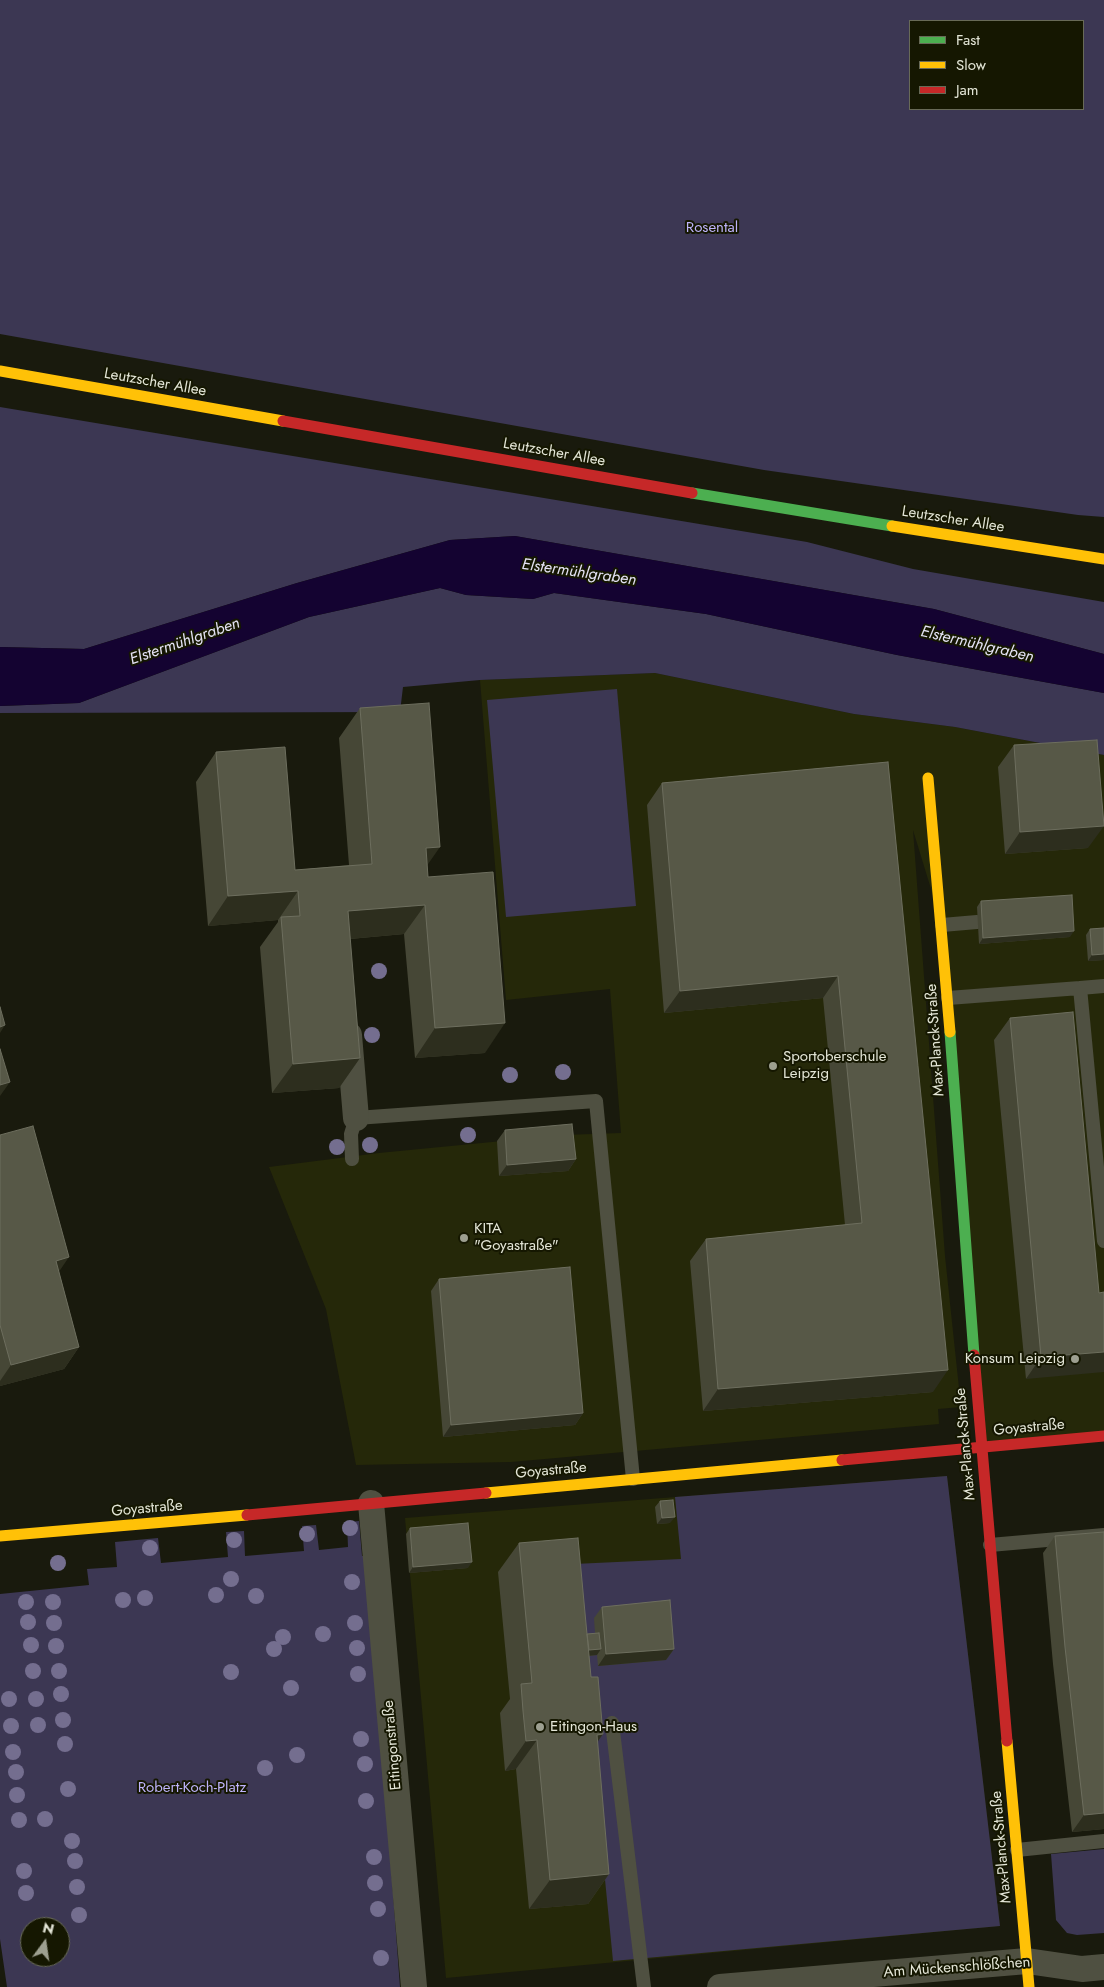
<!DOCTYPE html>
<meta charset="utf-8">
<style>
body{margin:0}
#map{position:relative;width:1104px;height:1987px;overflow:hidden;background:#191a0d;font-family:Jost,sans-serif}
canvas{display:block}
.legend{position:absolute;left:909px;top:20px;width:175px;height:90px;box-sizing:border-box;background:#151701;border:1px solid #686a57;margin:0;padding:6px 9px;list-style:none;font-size:15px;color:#e4e6d7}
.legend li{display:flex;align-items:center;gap:10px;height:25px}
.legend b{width:25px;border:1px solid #686a57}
.north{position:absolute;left:20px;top:1917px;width:50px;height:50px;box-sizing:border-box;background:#151701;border:1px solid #686a57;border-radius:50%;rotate:14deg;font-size:14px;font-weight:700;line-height:20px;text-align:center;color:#e4e6d7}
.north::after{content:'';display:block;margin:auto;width:18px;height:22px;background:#9d9f90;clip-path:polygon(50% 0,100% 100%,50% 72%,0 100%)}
</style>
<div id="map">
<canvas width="1104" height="1987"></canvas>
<ul class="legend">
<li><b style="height:6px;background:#4caf50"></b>Fast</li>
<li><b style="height:6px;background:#ffc107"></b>Slow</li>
<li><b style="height:6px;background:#c62828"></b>Jam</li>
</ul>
<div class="north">N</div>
</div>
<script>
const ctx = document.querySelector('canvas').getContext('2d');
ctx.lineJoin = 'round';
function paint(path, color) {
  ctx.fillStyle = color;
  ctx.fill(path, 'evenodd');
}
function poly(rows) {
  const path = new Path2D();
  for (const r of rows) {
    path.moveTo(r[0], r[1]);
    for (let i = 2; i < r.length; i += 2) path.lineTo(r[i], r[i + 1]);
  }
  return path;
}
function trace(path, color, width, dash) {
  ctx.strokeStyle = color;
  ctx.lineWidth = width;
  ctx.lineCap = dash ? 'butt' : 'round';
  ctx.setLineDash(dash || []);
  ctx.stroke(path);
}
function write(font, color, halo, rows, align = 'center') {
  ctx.font = font + ' Jost,sans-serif';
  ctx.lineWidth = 4;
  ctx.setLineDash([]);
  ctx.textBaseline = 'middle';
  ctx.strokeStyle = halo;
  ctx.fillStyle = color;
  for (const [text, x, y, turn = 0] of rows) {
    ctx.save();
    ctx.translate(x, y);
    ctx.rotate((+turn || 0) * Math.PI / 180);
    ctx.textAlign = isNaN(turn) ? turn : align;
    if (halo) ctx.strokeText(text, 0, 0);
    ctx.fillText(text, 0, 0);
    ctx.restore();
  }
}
paint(poly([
 [655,673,854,714,955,727,1104,755,1104,1436,981,1448,942,925,913,830,945,1256,961,1407,938,1409,939,1424,511,1462,356,1465,326,1309,269,1167,379,1153,564,1135,621,1133,610,989,506,1000,480,680],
 [947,1476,1000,1926,446,1978,405,1518]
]), '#252809');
paint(poly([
 [0,0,1104,0,1104,517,1078,515,764,470,0,334],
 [910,21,1083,21,1083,109,910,109],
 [0,407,807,542,913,569,1104,602,1104,654,934,609,515,536,450,540,297,583,84,649,0,647],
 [440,588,466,595,533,599,554,593,706,614,897,655,1104,693,1104,755,955,727,854,714,655,673,480,680,403,687,400,712,0,713,0,706,79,703,309,617],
 [617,689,636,906,506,917,487,700],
 [947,1476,1000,1926,613,1961,574,1564,681,1559,675,1497],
 [359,1521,362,1556,368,1556,400,1987,7,1987,0,1939,0,1594,89,1585,87,1569,117,1567,115,1542,158,1538,161,1563,228,1557,226,1532,244,1531,245,1556,304,1551,302,1526,316,1525,319,1550,348,1547,347,1522],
 [30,1927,60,1927,60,1957,30,1957],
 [1104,1849,1104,1933,1077,1935,1067,1933,1056,1920,1051,1854]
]), '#3c3753');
paint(poly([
 [515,536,934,609,1104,654,1104,693,897,655,706,614,554,593,533,599,466,595,440,588,309,617,79,703,0,706,0,647,84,649,297,583,450,540]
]), '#140331');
trace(poly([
 [942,925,977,922],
 [1080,988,1104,986],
 [948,998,1080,988,1104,1241],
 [352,1159,351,1134,356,1118,596,1101,633,1479],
 [990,1545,1104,1535],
 [612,1723,644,1987],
 [1017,1850,1104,1841]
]), '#4f5041', 14);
trace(poly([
 [349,1035,356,1118],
 [371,1503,414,1987],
 [720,1987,1027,1961,1082,1969,1104,1967]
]), '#4f5041', 26);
trace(poly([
 [692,493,892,526],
 [950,1032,974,1355]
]), '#4caf50', 11);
trace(poly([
 [0,371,283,421],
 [892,526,1104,559],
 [928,778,950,1032],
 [486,1493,842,1460],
 [0,1536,247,1515],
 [1007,1741,1029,1987]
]), '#ffc107', 11);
trace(poly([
 [283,421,692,493],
 [974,1355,1007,1741],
 [842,1460,1104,1436],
 [247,1515,486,1493]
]), '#c62828', 11);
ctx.fillStyle = '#746e8f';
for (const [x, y] of [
 [379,971],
 [372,1035],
 [563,1072],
 [510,1075],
 [468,1135],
 [370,1145],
 [337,1147],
 [350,1528],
 [307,1534],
 [234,1540],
 [150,1548],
 [58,1563],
 [231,1579],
 [352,1582],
 [216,1595],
 [256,1596],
 [145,1598],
 [123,1600],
 [26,1602],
 [53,1602],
 [28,1622],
 [54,1623],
 [355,1623],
 [323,1634],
 [283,1637],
 [31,1645],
 [56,1646],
 [357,1648],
 [274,1649],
 [33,1671],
 [59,1671],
 [231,1672],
 [358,1674],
 [291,1688],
 [61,1694],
 [9,1699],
 [36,1699],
 [63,1720],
 [38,1725],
 [11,1726],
 [361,1739],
 [65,1744],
 [13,1752],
 [297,1755],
 [365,1764],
 [265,1768],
 [16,1772],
 [68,1789],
 [17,1795],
 [366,1801],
 [45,1819],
 [19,1820],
 [72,1841],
 [374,1857],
 [75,1861],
 [24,1871],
 [375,1883],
 [77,1887],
 [26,1893],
 [378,1909],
 [79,1915],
 [381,1958]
]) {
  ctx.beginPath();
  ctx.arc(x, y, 8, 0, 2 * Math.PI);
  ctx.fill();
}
paint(poly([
 [360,708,427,866,428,877,485,1053,415,1058,404,934,350,939,360,1058,339,1088,272,1093,260,947,278,922,278,920,208,926,196,782,216,752,295,870,349,865,339,738],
 [1014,745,1088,848,1005,854,998,767],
 [888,762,933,1392,703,1411,690,1261,706,1239,845,1225,823,998,664,1013,647,805,662,783],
 [981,901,1070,937,979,944,977,907],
 [1090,929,1104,960,1088,961,1086,935],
 [1010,1018,1099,1293,1026,1379,994,1040],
 [505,1130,576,1159,568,1171,499,1176,497,1141],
 [0,1135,59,1272,79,1347,64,1369,0,1386],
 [439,1279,583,1413,575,1425,443,1437,431,1291],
 [660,1501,670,1523,657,1524,655,1507],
 [410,1528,468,1568,409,1573,406,1534],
 [1055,1536,1104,1829,1072,1832,1053,1664,1043,1553],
 [519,1543,587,1634,595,1633,594,1618,602,1607,674,1649,666,1660,598,1666,597,1655,589,1656,591,1677,603,1734,597,1742,609,1874,588,1904,529,1909,516,1769,505,1771,500,1713,510,1699,498,1572]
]), '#464736');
paint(poly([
 [1104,826,1088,848,1005,854,1020,832],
 [440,847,419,877,426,848],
 [298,891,278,920,208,926,228,896],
 [425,905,404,934,327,941,348,911],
 [1074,931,1070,937,979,944,983,938],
 [1104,954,1104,960,1088,961,1092,955],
 [838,976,823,998,664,1013,680,991],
 [505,1023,485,1053,415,1058,435,1028],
 [5,1025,0,1033,0,1027],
 [360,1058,339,1088,272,1093,293,1064],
 [10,1082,0,1096,0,1085],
 [576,1159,568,1171,499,1176,507,1165],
 [69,1257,54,1279,56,1261],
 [79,1347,64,1369,0,1386,0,1381,11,1365],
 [1104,1352,1104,1372,1026,1379,1041,1357],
 [948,1370,933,1392,703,1411,718,1389],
 [583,1413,575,1425,443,1437,451,1425],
 [675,1517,670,1523,657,1524,662,1518],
 [472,1562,468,1568,409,1573,413,1567],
 [601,1649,597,1655,566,1658,570,1652],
 [674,1649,666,1660,598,1666,606,1654],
 [603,1734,582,1764,597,1735],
 [537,1740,516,1769,505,1771,526,1741],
 [1104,1813,1104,1829,1072,1832,1084,1815],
 [609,1874,588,1904,529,1909,550,1880]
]), '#2d2e1e');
const building = poly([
 [429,703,440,847,426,848,428,877,493,872,505,1023,435,1028,425,905,348,911,360,1058,293,1064,281,917,300,916,298,891,228,896,216,752,285,747,295,870,372,864,360,708,429,703],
 [1097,740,1104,826,1020,832,1014,745,1097,740],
 [888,762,948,1370,718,1389,706,1239,862,1223,838,976,680,991,662,783,888,762],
 [1072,895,1074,931,983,938,981,901,1072,895],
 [1104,928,1104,954,1092,955,1090,929,1104,928],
 [0,1007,5,1025,0,1027,0,1007],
 [1073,1012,1099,1293,1104,1292,1104,1352,1041,1357,1010,1018,1073,1012],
 [0,1049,10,1082,0,1085,0,1049],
 [572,1124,576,1159,507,1165,505,1130,572,1124],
 [33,1126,69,1257,56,1261,79,1347,11,1365,0,1325,0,1135,33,1126],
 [570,1267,583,1413,451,1425,439,1279,570,1267],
 [673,1500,675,1517,662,1518,660,1501,673,1500],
 [468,1523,472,1562,413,1567,410,1528,468,1523],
 [1104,1532,1104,1813,1084,1815,1065,1647,1055,1536,1104,1532],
 [578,1538,591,1677,598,1677,603,1734,597,1735,609,1874,550,1880,537,1740,526,1741,523,1711,521,1684,532,1683,519,1543,578,1538],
 [670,1600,674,1649,606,1654,602,1607,670,1600],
 [599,1633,601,1649,589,1650,587,1634,599,1633]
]);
paint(building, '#575847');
trace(building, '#6d6e5e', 1);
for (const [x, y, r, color] of [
 [773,1066,5,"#9d9f90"],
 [464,1238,5,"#9d9f90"],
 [1075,1359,5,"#9d9f90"],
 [540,1727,5,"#9d9f90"]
]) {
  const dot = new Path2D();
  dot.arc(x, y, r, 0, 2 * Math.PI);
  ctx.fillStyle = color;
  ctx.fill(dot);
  trace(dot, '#151701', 2);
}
write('15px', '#beb3fa', '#151701', [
 ["Rosental",712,228],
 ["Robert-Koch-Platz",192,1788]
]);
write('15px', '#e4e6d7', '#151701', [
 ["Leutzscher Allee",155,383,10],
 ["Leutzscher Allee",554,453,10],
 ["Leutzscher Allee",953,520,9],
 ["Max-Planck-Straße",936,1040,-94],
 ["Goyastraße",1029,1428,-5],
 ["Max-Planck-Straße",966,1444,-95],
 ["Goyastraße",551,1471,-5],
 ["Goyastraße",147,1509,-5],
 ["Eitingonstraße",393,1745,-95],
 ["Max-Planck-Straße",1002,1847,-95],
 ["Am Mückenschlößchen",957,1968,-4]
]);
write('15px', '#e4e6d7', '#151701', [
 ["Sportoberschule",783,1057],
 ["Leipzig",783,1074],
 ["KITA",474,1229],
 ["\"Goyastraße\"",474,1246],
 ["Konsum Leipzig",1065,1359,"right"],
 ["Eitingon-Haus",550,1727]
], 'left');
write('italic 16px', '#e4e2f4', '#151701', [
 ["Elstermühlgraben",579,573,8],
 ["Elstermühlgraben",185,642,-19],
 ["Elstermühlgraben",977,645,13]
]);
</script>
